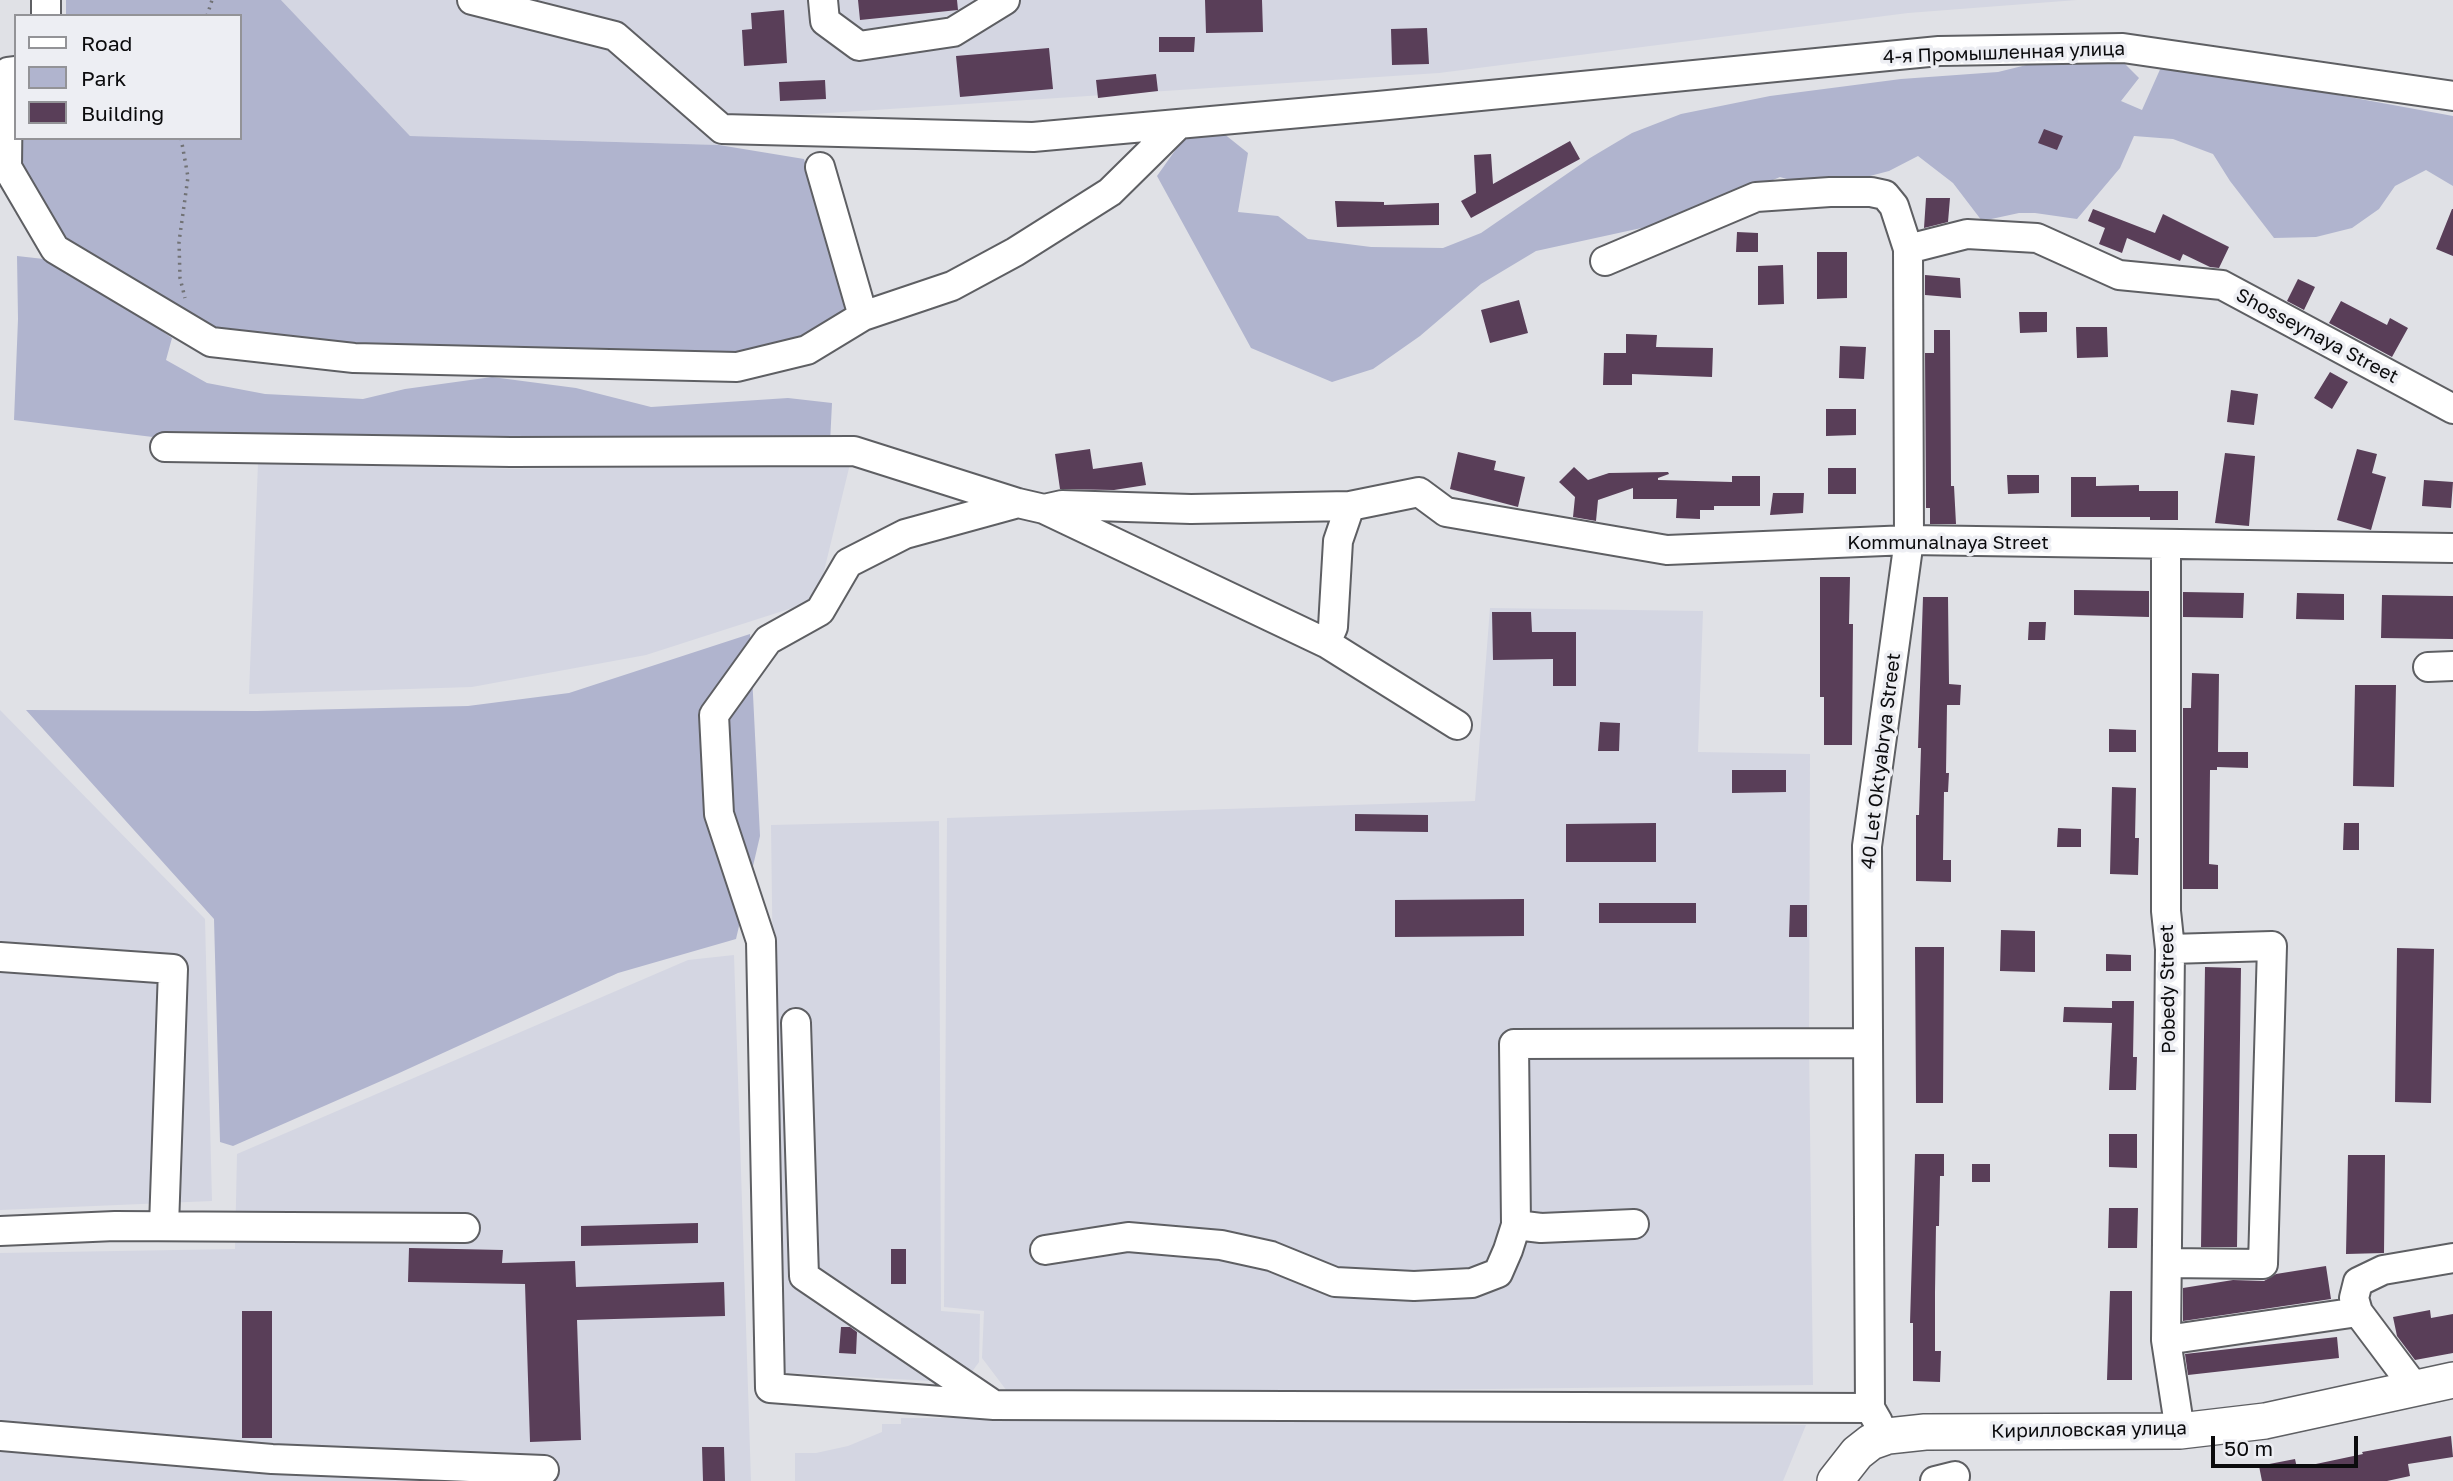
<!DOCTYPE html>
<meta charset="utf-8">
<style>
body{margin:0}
#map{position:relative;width:2453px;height:1481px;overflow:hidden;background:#e0e1e6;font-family:"Golos Text",sans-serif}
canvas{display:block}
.legend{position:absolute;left:14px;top:14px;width:228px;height:126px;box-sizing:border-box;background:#edeef3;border:2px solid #939397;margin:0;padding:9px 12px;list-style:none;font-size:21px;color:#0b0b0d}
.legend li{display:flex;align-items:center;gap:14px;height:35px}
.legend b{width:35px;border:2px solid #939397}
.scale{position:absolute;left:2211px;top:1436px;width:147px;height:32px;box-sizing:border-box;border:4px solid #0b0b0d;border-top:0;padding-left:9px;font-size:21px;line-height:24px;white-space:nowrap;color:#0b0b0d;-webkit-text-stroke:5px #edeef3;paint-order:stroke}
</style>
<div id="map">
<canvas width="2453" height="1481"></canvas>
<ul class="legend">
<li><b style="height:9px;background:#fff"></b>Road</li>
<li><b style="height:19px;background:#b0b4ce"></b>Park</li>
<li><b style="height:19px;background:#593e58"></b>Building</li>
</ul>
<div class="scale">50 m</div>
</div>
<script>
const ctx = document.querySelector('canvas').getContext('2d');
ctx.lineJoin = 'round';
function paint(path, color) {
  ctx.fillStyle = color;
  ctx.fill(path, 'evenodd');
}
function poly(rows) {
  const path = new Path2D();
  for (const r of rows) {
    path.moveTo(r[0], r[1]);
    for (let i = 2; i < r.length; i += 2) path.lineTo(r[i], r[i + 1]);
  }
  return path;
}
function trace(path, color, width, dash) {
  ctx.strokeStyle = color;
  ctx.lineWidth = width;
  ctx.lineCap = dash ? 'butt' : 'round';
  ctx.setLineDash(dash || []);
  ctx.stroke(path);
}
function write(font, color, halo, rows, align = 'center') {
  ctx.font = font + ' "Golos Text",sans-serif';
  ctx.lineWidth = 7;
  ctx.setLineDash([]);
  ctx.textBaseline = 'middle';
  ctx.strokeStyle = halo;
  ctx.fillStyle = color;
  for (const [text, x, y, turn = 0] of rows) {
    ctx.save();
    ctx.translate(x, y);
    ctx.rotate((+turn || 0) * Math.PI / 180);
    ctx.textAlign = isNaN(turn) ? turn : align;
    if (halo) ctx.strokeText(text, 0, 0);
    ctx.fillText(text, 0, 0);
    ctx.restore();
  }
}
paint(poly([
 [281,0,2077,0,1908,13,1439,73,722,120,719,145,410,136],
 [258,463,515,469,850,464,817,600,646,655,472,687,249,694],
 [1490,608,1703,611,1698,752,1810,754,1809,1043,1813,1385,1010,1395,982,1358,984,1311,944,1307,947,818,1475,801],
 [0,710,205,919,212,1201,0,1210],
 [939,821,941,1311,980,1314,979,1362,956,1394,939,1393,931,1381,786,1373,778,1364,771,825],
 [734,955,751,1481,0,1481,0,1253,235,1249,237,1154,688,960],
 [901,1418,1111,1418,1806,1425,1783,1481,795,1481,795,1453,816,1453,848,1446,882,1432,882,1424,901,1424]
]), '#d4d6e2');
paint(poly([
 [66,0,281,0,410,136,719,145,804,159,845,282,847,304,840,317,799,342,739,358,658,351,351,348,206,331,61,242,12,162,16,138,240,138,240,16,66,16],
 [2059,57,2121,60,2139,78,2121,101,2142,110,2162,65,2218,73,2453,116,2453,186,2426,170,2395,186,2379,209,2352,228,2316,237,2274,238,2230,181,2213,154,2173,139,2134,136,2120,168,2077,219,2035,213,2019,213,1982,221,1953,183,1918,156,1889,171,1820,189,1780,177,1678,220,1536,251,1481,284,1420,336,1373,369,1332,382,1251,348,1157,176,1186,135,1223,133,1248,153,1238,212,1278,216,1308,239,1371,247,1443,248,1481,233,1590,158,1632,133,1681,114,1770,96,1901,79,1998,72],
 [17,256,44,259,90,281,172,338,166,360,207,383,265,394,363,399,405,389,492,377,576,388,651,407,788,398,832,403,830,443,288,438,196,433,161,438,14,420,18,319],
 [750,634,760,836,736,939,618,973,397,1074,233,1146,220,1142,214,919,26,710,257,711,468,706,569,693]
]), '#b0b4ce');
paint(poly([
 [858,0,957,0,958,10,860,20],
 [1205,0,1262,0,1263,32,1206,33],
 [784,10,787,63,744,66,742,30,752,29,751,13],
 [1427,28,1429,64,1392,65,1391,29],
 [1159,37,1195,37,1194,52,1159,52],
 [1049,48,1053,89,960,97,956,56],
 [1156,74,1158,91,1098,98,1096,80],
 [825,80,826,99,780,101,779,82],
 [2044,129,2063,136,2057,150,2038,143],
 [1570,141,1580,159,1471,218,1461,201,1476,193,1474,155,1491,154,1493,184],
 [1926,198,1950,198,1948,222,1924,228],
 [1335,201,1384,202,1384,205,1439,203,1439,225,1337,227],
 [2093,209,2155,233,2163,214,2229,247,2219,268,2210,267,2183,254,2180,261,2127,238,2122,253,2099,244,2105,228,2088,221],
 [2452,209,2453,209,2453,256,2436,249],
 [1737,232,1758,233,1758,252,1736,252],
 [1817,252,1847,252,1847,298,1817,299],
 [1783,265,1784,304,1758,305,1758,266],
 [1925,275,1960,278,1961,298,1925,295],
 [2298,279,2315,287,2304,310,2287,301],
 [1519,300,1528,333,1490,343,1481,310],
 [2341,301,2387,325,2390,318,2408,328,2392,357,2329,323],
 [2019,312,2047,312,2047,332,2020,333],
 [2076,327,2107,327,2108,357,2077,358],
 [1934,330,1950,330,1951,486,1954,486,1956,524,1930,524,1930,508,1926,508,1925,353,1934,353],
 [1626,334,1657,335,1656,347,1713,348,1712,377,1632,374,1632,385,1603,385,1604,353,1626,353],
 [1840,346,1866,347,1864,379,1839,378],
 [2330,372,2348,382,2332,409,2314,398],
 [2231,390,2258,394,2254,425,2227,422],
 [1826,409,1856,409,1856,435,1826,436],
 [1090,449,1093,469,1142,462,1146,485,1114,490,1060,489,1055,454],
 [2357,449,2377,454,2372,473,2386,477,2371,530,2337,520],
 [1458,452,1496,461,1494,470,1525,477,1518,507,1450,489],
 [2225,453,2255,456,2249,526,2215,523],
 [1574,467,1588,480,1609,473,1668,472,1669,474,1658,478,1658,480,1732,482,1732,476,1760,476,1760,506,1714,506,1714,510,1700,510,1700,519,1676,518,1677,499,1633,499,1633,488,1598,500,1596,521,1573,517,1575,497,1559,482],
 [1828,468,1856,468,1856,494,1828,494],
 [2007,475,2039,475,2039,493,2008,494],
 [2071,477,2096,477,2096,486,2139,485,2139,491,2178,491,2178,520,2150,520,2150,517,2071,517],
 [2424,480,2453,482,2451,508,2422,506],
 [1773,493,1804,493,1803,513,1770,515],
 [1820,577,1850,577,1849,624,1853,624,1852,745,1824,745,1824,697,1820,697],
 [2074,590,2149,591,2149,617,2074,615],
 [2183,592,2244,593,2243,618,2183,617],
 [2297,593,2344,594,2344,620,2296,619],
 [2382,595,2453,596,2453,639,2381,638],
 [1923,597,1948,597,1949,684,1961,685,1960,705,1947,705,1946,773,1949,773,1948,792,1944,792,1943,860,1951,860,1951,882,1916,881,1916,815,1919,815,1921,748,1918,748],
 [1492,612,1531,612,1532,632,1576,632,1576,686,1553,686,1553,659,1493,660],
 [2029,622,2046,622,2045,640,2028,640],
 [2192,673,2219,674,2218,752,2248,752,2248,768,2217,767,2217,770,2210,770,2209,864,2218,865,2218,889,2183,889,2183,708,2191,708],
 [2355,685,2396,685,2394,787,2353,786],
 [1600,722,1620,723,1619,751,1598,751],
 [2109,729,2136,730,2136,752,2109,752],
 [1732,770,1786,770,1786,792,1732,793],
 [2112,787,2136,788,2135,838,2139,838,2138,875,2110,874],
 [1355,814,1428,815,1428,832,1355,831],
 [1656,823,1656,862,1566,862,1566,824],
 [2344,823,2359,823,2359,850,2343,850],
 [2058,828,2081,829,2081,847,2057,847],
 [1524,899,1524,936,1395,937,1395,900],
 [1599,903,1696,903,1696,923,1599,923],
 [1790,905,1807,905,1807,937,1789,937],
 [2001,930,2035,931,2035,972,2000,971],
 [1915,947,1944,947,1943,1103,1916,1103],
 [2397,948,2434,949,2431,1103,2395,1102],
 [2106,954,2131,955,2131,971,2106,971],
 [2205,967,2241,968,2237,1247,2201,1247],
 [2112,1001,2134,1001,2133,1057,2137,1057,2136,1090,2109,1090,2112,1023,2063,1022,2064,1007,2112,1008],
 [2109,1134,2137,1134,2137,1168,2109,1167],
 [1915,1154,1944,1154,1944,1176,1940,1176,1939,1226,1936,1226,1935,1292,1935,1351,1941,1351,1940,1382,1913,1381,1913,1323,1910,1323],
 [2348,1155,2385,1155,2384,1253,2346,1254],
 [1972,1164,1990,1164,1990,1182,1972,1182],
 [2109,1208,2138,1208,2137,1248,2108,1248],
 [698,1223,698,1243,581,1246,581,1226],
 [409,1248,503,1250,502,1263,575,1261,576,1287,724,1282,725,1316,577,1320,581,1440,530,1442,525,1284,408,1282],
 [891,1249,906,1249,906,1284,891,1284],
 [2326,1266,2331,1299,2183,1321,2183,1288,2233,1280,2264,1281,2276,1274],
 [2110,1291,2132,1291,2132,1380,2107,1380],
 [2430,1310,2431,1318,2453,1314,2453,1353,2415,1360,2397,1336,2393,1317],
 [242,1311,272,1311,272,1438,242,1438],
 [841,1327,850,1327,857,1332,856,1354,839,1353],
 [2337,1337,2339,1358,2188,1375,2185,1354],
 [2451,1436,2453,1457,2408,1464,2410,1476,2387,1481,2262,1481,2259,1466,2295,1459,2297,1468,2363,1454,2362,1452],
 [702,1447,724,1447,725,1481,703,1481]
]), '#593e58');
const minor = poly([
 [472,0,615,36,722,129,1033,137,1378,106,1939,51,2123,48,2453,96],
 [823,0,825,21,859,46,953,32,1005,0],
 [46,16,46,0],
 [16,71,8,72,7,167,55,249,211,342,354,358,737,367,807,350,863,316,820,167],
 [1605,261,1756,197,1830,192,1871,192,1885,195,1894,206,1908,249,1967,234,2037,238,2119,275,2222,285,2453,409],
 [863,316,952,286,1015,252,1110,192,1179,124],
 [165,447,511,452,854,451,1018,503],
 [1044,509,1326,643,1457,725],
 [2166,545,2166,911,2170,949,2166,1340,2180,1431],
 [1326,643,1333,627,1338,541,1350,506],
 [2428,667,2453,666],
 [0,957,173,969,164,1226],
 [796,1023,804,1276,994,1405,1870,1408],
 [1516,1225,1541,1228,1634,1224],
 [0,1231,115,1226,465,1228],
 [1045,1250,1128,1237,1221,1245,1271,1256,1335,1282,1414,1286,1472,1283,1498,1273,1508,1250,1516,1225,1514,1044,1866,1043],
 [2167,1263,2263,1264,2272,946,2170,949],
 [2166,1340,2358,1312],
 [2415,1388,2358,1312,2354,1298,2358,1282,2383,1270,2453,1258],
 [994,1405,770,1388,761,941,719,814,714,715,768,640,820,611,848,563,905,534,1018,503,1044,509,1062,505,1191,509,1350,506,1419,492,1446,512,1667,550,1909,540,2453,548],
 [1878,1422,1870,1408,1867,846,1909,540,1908,249],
 [0,1436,272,1459,544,1470],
 [1935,1481,1955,1476]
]);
const major = poly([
 [1835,1481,1857,1453,1871,1442,1888,1436,1925,1432,2180,1431,2265,1421,2453,1380]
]);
trace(minor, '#5e5f63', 32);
trace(major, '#5e5f63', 38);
trace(poly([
 [207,16,212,0],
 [181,138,188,177,179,242,180,278,185,298]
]), '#717275', 3.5, [2, 5]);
trace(minor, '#fff', 28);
trace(major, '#fff', 35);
write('19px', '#0b0b0d', '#edeef3', [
 ["4-я Промышленная улица",2004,53,-2],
 ["Shosseynaya Street",2317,336,28],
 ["Kommunalnaya Street",1948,543],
 ["40 Let Oktyabrya Street",1881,761,-83],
 ["Pobedy Street",2168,989,-91],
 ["Кирилловская улица",2089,1430,-1]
]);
</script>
